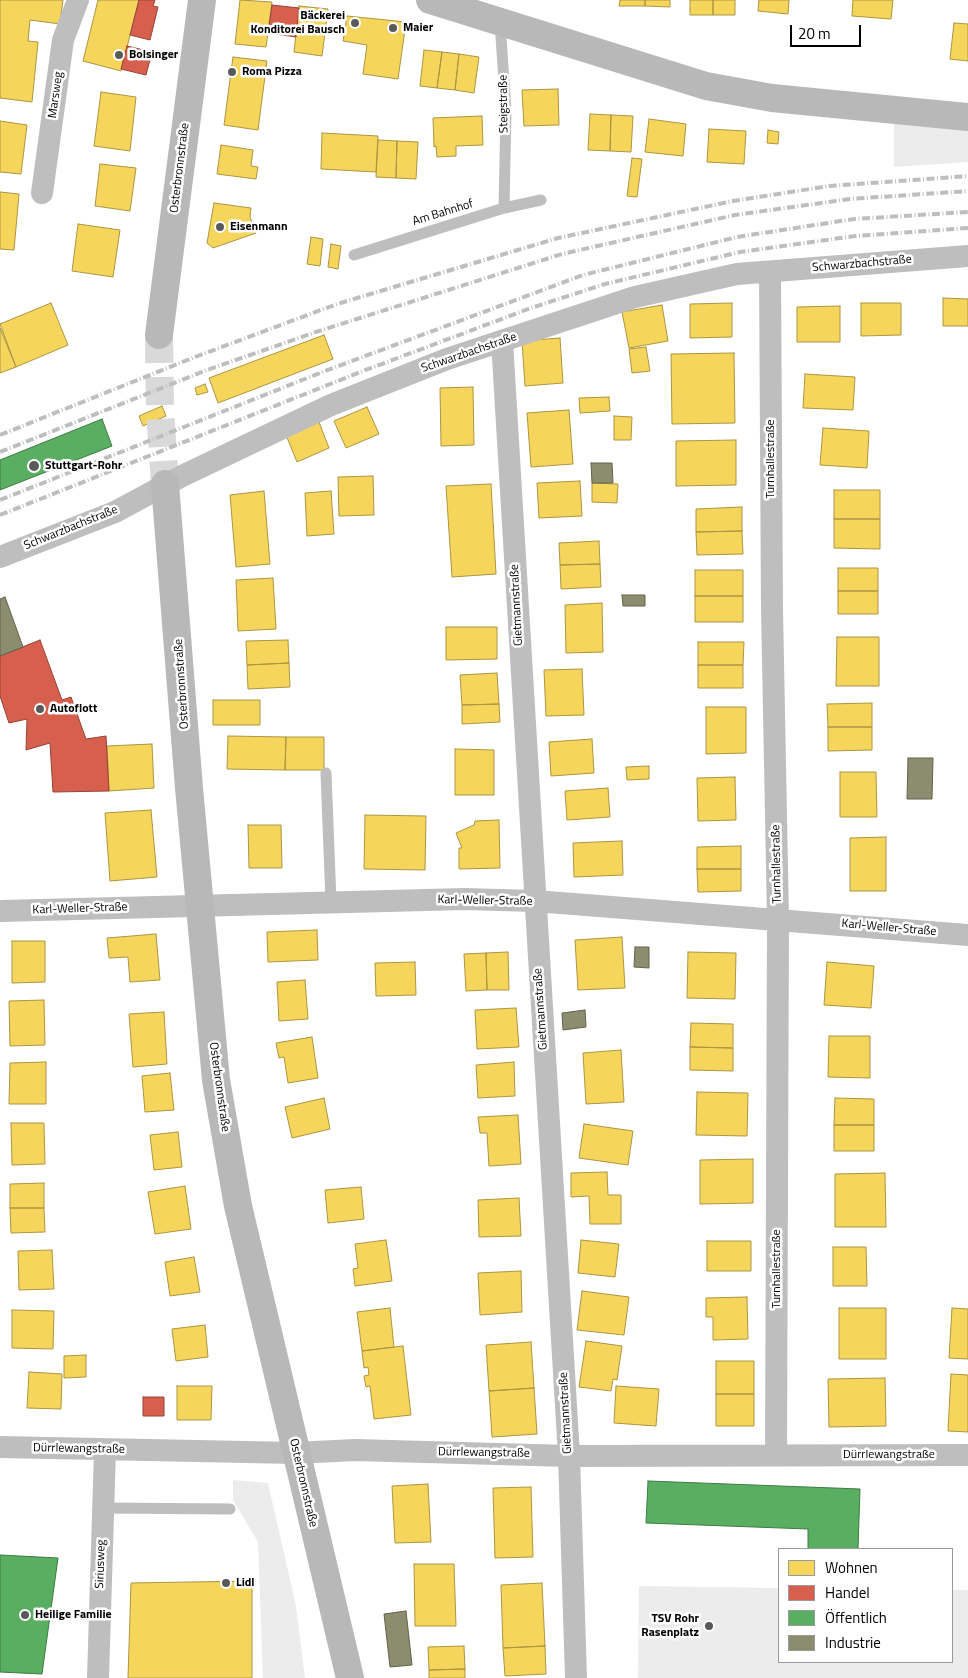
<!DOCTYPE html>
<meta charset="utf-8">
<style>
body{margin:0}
#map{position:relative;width:968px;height:1678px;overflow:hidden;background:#fff;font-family:"Titillium Web",sans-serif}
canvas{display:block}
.legend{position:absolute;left:778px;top:1548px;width:175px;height:115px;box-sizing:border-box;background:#fff;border:1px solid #999;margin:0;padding:6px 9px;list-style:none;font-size:15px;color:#000}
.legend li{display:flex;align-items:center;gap:10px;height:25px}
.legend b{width:25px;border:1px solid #999}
.scale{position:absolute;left:790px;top:25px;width:71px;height:22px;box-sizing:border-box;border:2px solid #000;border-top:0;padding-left:6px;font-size:15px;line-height:18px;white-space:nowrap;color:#000;-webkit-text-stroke:4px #fff;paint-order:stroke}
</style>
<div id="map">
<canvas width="968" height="1678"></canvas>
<ul class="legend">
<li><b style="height:14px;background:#f6d55c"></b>Wohnen</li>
<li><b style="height:14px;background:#d6604d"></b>Handel</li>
<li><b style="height:14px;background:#5aae61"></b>Öffentlich</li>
<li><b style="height:14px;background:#8c8c6e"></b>Industrie</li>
</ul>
<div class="scale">20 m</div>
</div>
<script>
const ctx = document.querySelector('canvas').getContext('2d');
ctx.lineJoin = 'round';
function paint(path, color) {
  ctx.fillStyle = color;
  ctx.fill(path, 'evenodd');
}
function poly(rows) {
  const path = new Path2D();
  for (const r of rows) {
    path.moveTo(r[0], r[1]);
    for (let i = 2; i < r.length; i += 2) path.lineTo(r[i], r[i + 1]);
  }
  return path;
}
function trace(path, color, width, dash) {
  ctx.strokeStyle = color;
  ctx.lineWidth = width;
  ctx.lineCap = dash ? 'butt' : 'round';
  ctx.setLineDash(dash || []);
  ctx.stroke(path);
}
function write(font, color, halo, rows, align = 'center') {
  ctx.font = font + ' "Titillium Web",sans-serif';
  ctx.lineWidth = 5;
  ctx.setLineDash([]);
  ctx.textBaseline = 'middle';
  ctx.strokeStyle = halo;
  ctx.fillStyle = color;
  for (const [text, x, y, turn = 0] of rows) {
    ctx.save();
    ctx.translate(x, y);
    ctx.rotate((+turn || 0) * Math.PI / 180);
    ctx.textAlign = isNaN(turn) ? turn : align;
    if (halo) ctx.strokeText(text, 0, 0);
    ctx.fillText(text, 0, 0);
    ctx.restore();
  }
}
paint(poly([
 [894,123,968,129,968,162,894,167],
 [233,1480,268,1483,296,1606,305,1678,263,1678,258,1542,233,1500],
 [639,1586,779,1588,779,1662,952,1662,952,1590,968,1590,968,1678,638,1678]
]), '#ececec');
const homes = poly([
 [0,0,63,0,60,24,30,20,28,41,38,42,32,102,0,98,0,0],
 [98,0,139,0,121,71,83,61,98,0],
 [240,0,272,2,266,47,235,44,240,0],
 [620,0,645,0,645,6,619,6,620,0],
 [645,0,670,0,670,7,645,6,645,0],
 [690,0,713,0,713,15,690,15,690,0],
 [713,0,735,0,735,15,713,15,713,0],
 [759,0,789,0,788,14,758,11,759,0],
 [853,0,893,0,891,19,852,16,853,0],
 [299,6,328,9,322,56,294,52,299,6],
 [347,16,406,22,398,79,363,74,367,45,343,41,347,16],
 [954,23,968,24,968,61,950,59,954,23],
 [424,50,442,52,437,88,420,86,424,50],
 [442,52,459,54,455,90,437,88,442,52],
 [459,54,479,57,474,93,455,90,459,54],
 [233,57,267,61,258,130,224,125,233,57],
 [558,89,559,125,524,126,522,90,558,89],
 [101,92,136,97,130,151,94,146,101,92],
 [590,114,611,115,610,151,588,150,590,114],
 [611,115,633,116,631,152,610,151,611,115],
 [482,116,483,145,456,146,456,156,437,157,436,146,434,147,433,118,482,116],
 [649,119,686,124,683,156,645,152,649,119],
 [0,121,27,125,21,174,0,172,0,121],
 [709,129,746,131,744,164,707,162,709,129],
 [768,130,779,132,778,144,767,143,768,130],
 [322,133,378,136,376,172,321,169,322,133],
 [378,140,397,141,396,178,376,177,378,140],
 [397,141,418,142,416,179,396,178,397,141],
 [221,145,253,150,251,166,258,167,256,179,217,174,221,145],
 [632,158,642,159,637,197,627,196,632,158],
 [100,164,136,168,130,211,95,206,100,164],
 [0,192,19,194,14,250,0,249,0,192],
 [214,203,251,208,250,217,256,233,213,248,207,243,214,203],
 [78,224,120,230,113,277,72,271,78,224],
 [311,237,323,239,320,266,307,264,311,237],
 [331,244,341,246,338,269,328,267,331,244],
 [943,298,968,299,968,326,943,326,943,298],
 [51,303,68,345,16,367,0,324,51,303],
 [732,303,732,337,690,338,690,304,732,303],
 [861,303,901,303,901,335,861,336,861,303],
 [662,305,668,341,629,348,622,312,662,305],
 [840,306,840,342,797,342,797,307,840,306],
 [0,328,16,367,0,373,0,328],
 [324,335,333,359,218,403,209,378,324,335],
 [560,338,563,383,525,386,522,341,560,338],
 [646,347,650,371,632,373,629,349,646,347],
 [734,353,735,423,672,424,671,354,734,353],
 [805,374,855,377,853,410,803,408,805,374],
 [205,384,208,392,197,395,195,388,205,384],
 [473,387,474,445,441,446,440,388,473,387],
 [609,397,610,411,580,413,579,398,609,397],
 [162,406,166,416,143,426,139,416,162,406],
 [367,407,379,434,346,448,334,421,367,407],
 [569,410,573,464,531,467,527,413,569,410],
 [614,416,632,417,631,440,614,440,614,416],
 [319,422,329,448,297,462,286,435,319,422],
 [823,428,869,431,867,468,820,465,823,428],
 [736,440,736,485,676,486,676,441,736,440],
 [373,476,374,515,339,516,338,477,373,476],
 [580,481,582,516,539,518,537,483,580,481],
 [592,483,618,484,617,503,592,502,592,483],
 [491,484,496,574,452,577,446,486,491,484],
 [834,490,880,490,880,519,834,519,834,490],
 [264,491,270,564,236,567,230,495,264,491],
 [331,491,334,534,307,536,305,493,331,491],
 [742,507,742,531,696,532,696,509,742,507],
 [834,519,880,519,880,549,834,548,834,519],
 [742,531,743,554,697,555,696,532,742,531],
 [599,541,600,564,560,565,559,543,599,541],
 [600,564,601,587,561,589,560,565,600,564],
 [838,568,878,568,878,591,838,591,838,568],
 [695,570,743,570,743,596,695,596,695,570],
 [273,578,276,629,238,631,236,580,273,578],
 [838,591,878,591,878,614,838,614,838,591],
 [695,596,743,596,743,622,695,622,695,596],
 [602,603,603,652,566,653,565,605,602,603],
 [446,627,497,627,497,659,446,660,446,627],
 [837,637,879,637,879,686,836,686,837,637],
 [288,640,289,663,247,665,246,641,288,640],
 [698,642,744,642,743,665,698,665,698,642],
 [289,663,290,687,248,689,247,665,289,663],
 [698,665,743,665,743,688,698,688,698,665],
 [582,669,584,715,546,716,544,670,582,669],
 [497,673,499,704,462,705,460,675,497,673],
 [213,700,260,700,260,725,213,725,213,700],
 [872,703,872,727,828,727,827,704,872,703],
 [499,704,500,722,462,724,462,705,499,704],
 [706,707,746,707,746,753,706,754,706,707],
 [828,727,872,727,872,750,828,751,828,727],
 [228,736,286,737,285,770,227,769,228,736],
 [286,737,324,737,324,770,285,770,286,737],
 [592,739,594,773,551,776,549,742,592,739],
 [152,744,154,788,109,791,107,746,152,744],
 [455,749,494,750,494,795,455,795,455,749],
 [649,766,649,779,627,780,626,767,649,766],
 [840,772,876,772,877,817,840,817,840,772],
 [735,777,736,820,698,821,697,778,735,777],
 [608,788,610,817,567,820,565,791,608,788],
 [151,810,157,877,110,881,105,813,151,810],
 [365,815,426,816,425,870,364,869,365,815],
 [499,820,500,868,459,869,459,848,462,848,456,833,474,825,475,821,499,820],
 [248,825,281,825,282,868,249,868,248,825],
 [886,837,886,891,850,891,850,838,886,837],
 [622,841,623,875,574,877,573,843,622,841],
 [741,846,741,869,697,869,697,847,741,846],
 [697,869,741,869,741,891,698,892,697,869],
 [317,930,318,960,268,962,267,932,317,930],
 [156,934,160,980,130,982,128,957,109,958,107,938,156,934],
 [622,937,625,988,578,990,575,940,622,937],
 [12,941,45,941,45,982,12,983,12,941],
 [508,952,509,990,487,990,486,953,508,952],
 [688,952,736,953,735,999,687,998,688,952],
 [486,953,487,990,466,991,464,954,486,953],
 [415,962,416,995,376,996,375,963,415,962],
 [827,962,874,966,871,1008,824,1005,827,962],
 [305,980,308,1019,279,1021,277,982,305,980],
 [44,1000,45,1045,10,1046,9,1001,44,1000],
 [516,1008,519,1047,477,1049,475,1010,516,1008],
 [164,1012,167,1064,133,1067,129,1014,164,1012],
 [691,1023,733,1024,733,1048,690,1047,691,1023],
 [829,1036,870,1036,870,1078,828,1077,829,1036],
 [312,1037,318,1078,288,1083,284,1057,279,1058,276,1043,312,1037],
 [690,1047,733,1048,733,1071,690,1070,690,1047],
 [621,1050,624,1102,586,1104,583,1053,621,1050],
 [46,1062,46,1104,9,1104,10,1063,46,1062],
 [514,1062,515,1096,478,1098,476,1065,514,1062],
 [170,1073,174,1110,145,1112,142,1076,170,1073],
 [697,1092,748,1093,747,1136,696,1135,697,1092],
 [324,1098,330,1129,292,1138,285,1107,324,1098],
 [835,1098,874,1099,874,1125,834,1125,835,1098],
 [518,1115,521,1164,489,1166,487,1133,480,1133,478,1117,518,1115],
 [11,1123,44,1123,45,1164,12,1165,11,1123],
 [584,1124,633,1131,628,1165,579,1158,584,1124],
 [834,1125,874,1125,874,1151,834,1151,834,1125],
 [178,1132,182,1167,154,1170,150,1135,178,1132],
 [753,1159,753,1203,700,1204,700,1160,753,1159],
 [607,1172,608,1195,621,1195,621,1224,590,1224,589,1196,571,1197,571,1173,607,1172],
 [885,1173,886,1227,835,1227,835,1174,885,1173],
 [44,1183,44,1208,10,1208,10,1184,44,1183],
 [185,1186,191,1229,155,1234,148,1192,185,1186],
 [361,1187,364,1219,328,1223,325,1190,361,1187],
 [519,1198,521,1236,479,1237,478,1200,519,1198],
 [10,1208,44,1208,45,1232,11,1233,10,1208],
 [386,1240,392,1281,355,1286,353,1269,358,1268,355,1244,386,1240],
 [581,1240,619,1244,615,1277,578,1273,581,1240],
 [707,1241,751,1241,751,1271,707,1271,707,1241],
 [833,1247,866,1247,867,1286,833,1286,833,1247],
 [52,1250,54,1289,19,1290,18,1251,52,1250],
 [194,1257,200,1292,170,1296,165,1262,194,1257],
 [521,1271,522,1312,480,1315,478,1273,521,1271],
 [582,1291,629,1297,624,1335,577,1330,582,1291],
 [747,1297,748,1339,713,1340,713,1317,706,1317,706,1298,747,1297],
 [390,1308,394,1347,362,1351,357,1312,390,1308],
 [839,1308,886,1308,886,1359,839,1359,839,1308],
 [952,1308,968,1309,968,1359,949,1358,952,1308],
 [12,1310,54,1311,53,1349,12,1348,12,1310],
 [205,1325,208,1357,176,1361,172,1329,205,1325],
 [586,1341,622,1346,617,1380,613,1379,611,1391,579,1387,586,1341],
 [531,1342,534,1388,489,1391,486,1345,531,1342],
 [403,1346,411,1415,374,1419,370,1386,366,1387,364,1376,369,1375,368,1367,364,1368,362,1351,403,1346],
 [86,1355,86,1377,64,1378,64,1356,86,1355],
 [716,1361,754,1361,754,1394,716,1394,716,1361],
 [29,1372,62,1374,61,1409,27,1408,29,1372],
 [951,1374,968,1375,968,1432,948,1431,951,1374],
 [885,1378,886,1426,829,1427,828,1379,885,1378],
 [177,1386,212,1386,211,1420,177,1420,177,1386],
 [616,1386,659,1389,656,1426,614,1423,616,1386],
 [534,1388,537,1434,492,1437,489,1391,534,1388],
 [716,1394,754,1394,754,1426,716,1426,716,1394],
 [428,1484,431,1542,395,1543,392,1486,428,1484],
 [531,1487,533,1557,495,1558,493,1488,531,1487],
 [414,1564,454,1564,456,1626,415,1626,414,1564],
 [252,1581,252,1678,128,1678,131,1583,252,1581],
 [542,1583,545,1646,503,1648,501,1585,542,1583],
 [464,1646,465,1669,429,1670,428,1647,464,1646],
 [545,1646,546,1674,505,1676,503,1648,545,1646],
 [465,1669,465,1678,429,1678,429,1670,465,1669]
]);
paint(homes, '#f6d55c');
trace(homes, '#ac9540', 1);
const shops = poly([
 [139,0,155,0,153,6,158,7,150,40,130,35,139,0],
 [272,5,299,8,296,37,268,33,272,5],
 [127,46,152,52,146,75,121,69,127,46],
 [40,640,62,700,71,697,86,739,106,736,109,791,53,792,50,743,26,750,27,719,9,723,0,696,0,656,40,640],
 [143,1397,164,1397,164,1416,143,1416,143,1397]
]);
paint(shops, '#d6604d');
trace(shops, '#964336', 1);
const public = poly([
 [102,419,112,446,0,490,0,460,102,419],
 [648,1481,860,1489,858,1549,808,1549,808,1529,646,1523,648,1481],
 [0,1555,58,1558,42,1674,0,1672,0,1555]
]);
paint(public, '#5aae61');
trace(public, '#3f7a44', 1);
const industry = poly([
 [591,463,612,463,613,483,592,483,591,463],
 [622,595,645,595,645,606,623,606,622,595],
 [5,597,23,647,0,656,0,599,5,597],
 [908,758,933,758,932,799,907,799,908,758],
 [635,947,649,947,649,968,634,967,635,947],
 [585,1010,586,1027,563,1030,562,1013,585,1010],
 [406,1611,412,1665,390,1667,384,1614,406,1611]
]);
paint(industry, '#8c8c6e');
trace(industry, '#62624d', 1);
trace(poly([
 [159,335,160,411,165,484]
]), '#d9d9d9', 28, [28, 14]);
trace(poly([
 [500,22,506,111,504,208],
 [354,255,504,208,541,200],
 [326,773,331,902],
 [103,1508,230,1509]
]), '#bebebe', 11);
trace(poly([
 [42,193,63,40,78,0],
 [770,273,772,609,778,919,776,1455],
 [502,341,569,1456,576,1678],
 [0,557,115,512,182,476,331,405,447,359,635,297,737,274,968,256],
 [0,911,465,899,535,901,968,935],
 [0,1447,295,1453,355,1450,569,1456,968,1455],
 [98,1678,105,1450]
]), '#bebebe', 22);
trace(poly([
 [430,0,706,86,772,98,968,117],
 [159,335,202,0],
 [165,484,189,788,216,1080,238,1206,350,1678]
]), '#b8b8b8', 28);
trace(poly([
 [0,435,195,357,337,304,558,238,733,201,829,186,968,176],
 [0,452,207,370,319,331,562,254,735,215,850,199,968,191],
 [0,500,325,371,583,275,737,237,854,219,968,212],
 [0,515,363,371,531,308,605,284,740,252,855,236,968,228]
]), '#bebebe', 4, [8, 2.5, 1, 2.5]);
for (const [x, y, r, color] of [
 [355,23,5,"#595959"],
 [393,28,5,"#595959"],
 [119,55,5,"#595959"],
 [232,72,5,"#595959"],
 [220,227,5,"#595959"],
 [34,466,6,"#595959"],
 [40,709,5,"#595959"],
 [226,1583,5,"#595959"],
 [25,1615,5,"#595959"],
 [709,1626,5,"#595959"]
]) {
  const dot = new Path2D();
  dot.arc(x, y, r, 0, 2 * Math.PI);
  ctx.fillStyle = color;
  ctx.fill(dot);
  trace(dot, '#fff', 2);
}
write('bold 12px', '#000', '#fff', [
 ["Bäckerei",345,16,"right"],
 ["Konditorei Bausch",345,30,"right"],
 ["Maier",403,28],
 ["Bolsinger",129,55],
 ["Roma Pizza",242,72],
 ["Eisenmann",230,227],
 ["Stuttgart-Rohr",45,466],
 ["Autoflott",50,709],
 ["Lidl",236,1583],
 ["Heilige Familie",35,1615],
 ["TSV Rohr",699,1619,"right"],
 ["Rasenplatz",699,1633,"right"]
], 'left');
write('12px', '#000', '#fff', [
 ["Marsweg",56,95,-82],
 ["Steigstraße",504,104,-91],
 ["Osterbronnstraße",180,168,-83],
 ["Am Bahnhof",443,213,-17],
 ["Schwarzbachstraße",862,264,-5],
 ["Schwarzbachstraße",469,353,-19],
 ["Turnhallestraße",771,459,-90],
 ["Schwarzbachstraße",71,528,-22],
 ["Gietmannstraße",517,605,-93],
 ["Osterbronnstraße",182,684,-94],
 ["Turnhallestraße",777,864,-91],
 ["Karl-Weller-Straße",485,901,1],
 ["Karl-Weller-Straße",80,909,-2],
 ["Karl-Weller-Straße",889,928,5],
 ["Gietmannstraße",541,1009,-94],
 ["Osterbronnstraße",219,1087,82],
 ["Turnhallestraße",777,1269,-90],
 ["Gietmannstraße",566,1413,-93],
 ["Dürrlewangstraße",79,1449,1],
 ["Dürrlewangstraße",484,1453,1],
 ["Dürrlewangstraße",889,1455],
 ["Osterbronnstraße",303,1483,77],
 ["Siriusweg",101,1564,-88]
]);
</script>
